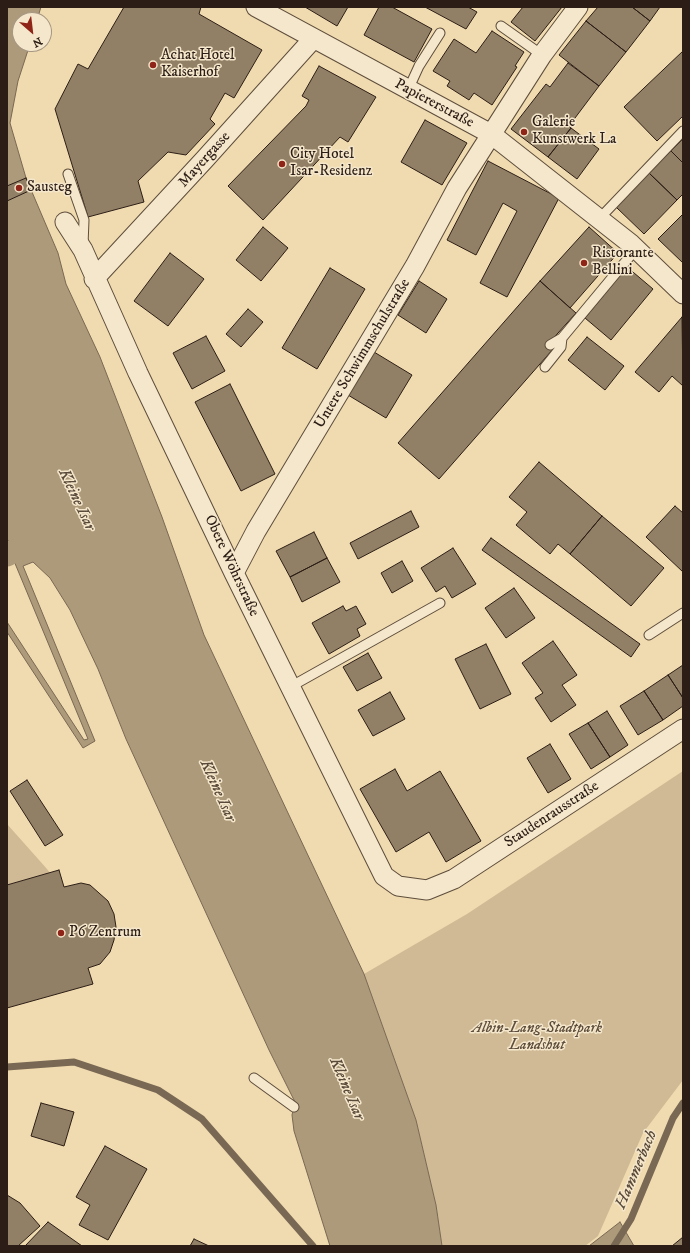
<!DOCTYPE html>
<meta charset="utf-8">
<style>
body{margin:0}
#map{position:relative;width:690px;height:1253px;overflow:hidden;background:#f0daaf;font-family:"IM FELL DW Pica",serif}
canvas{display:block}
.frame{position:absolute;inset:0;border:8px solid #2c1e16;pointer-events:none}
.north{position:absolute;left:12px;top:12px;width:40px;height:40px;box-sizing:border-box;background:#f5e7cb;border:1px solid #a59783;border-radius:50%;rotate:152deg;font-size:11px;font-weight:700;line-height:16px;text-align:center;color:#2c1e16}
.north::after{content:'';display:block;margin:auto;width:14px;height:18px;background:#8f2418;clip-path:polygon(50% 0,100% 100%,50% 72%,0 100%)}
</style>
<div id="map">
<canvas width="690" height="1253"></canvas>
<div class="frame"></div>
<div class="north">N</div>
</div>
<script>
const ctx = document.querySelector('canvas').getContext('2d');
ctx.lineJoin = 'round';
function paint(path, color) {
  ctx.fillStyle = color;
  ctx.fill(path, 'evenodd');
}
function poly(rows) {
  const path = new Path2D();
  for (const r of rows) {
    path.moveTo(r[0], r[1]);
    for (let i = 2; i < r.length; i += 2) path.lineTo(r[i], r[i + 1]);
  }
  return path;
}
function trace(path, color, width, dash) {
  ctx.strokeStyle = color;
  ctx.lineWidth = width;
  ctx.lineCap = dash ? 'butt' : 'round';
  ctx.setLineDash(dash || []);
  ctx.stroke(path);
}
function write(font, color, halo, rows, align = 'center') {
  ctx.font = font + ' "IM FELL DW Pica",serif';
  ctx.lineWidth = 3;
  ctx.setLineDash([]);
  ctx.textBaseline = 'middle';
  ctx.strokeStyle = halo;
  ctx.fillStyle = color;
  for (const [text, x, y, turn = 0] of rows) {
    ctx.save();
    ctx.translate(x, y);
    ctx.rotate((+turn || 0) * Math.PI / 180);
    ctx.textAlign = isNaN(turn) ? turn : align;
    if (halo) ctx.strokeText(text, 0, 0);
    ctx.fillText(text, 0, 0);
    ctx.restore();
  }
}
paint(poly([
 [683,771,683,1080,643,1133,598,1236,585,1246,442,1246,436,1205,416,1120,364,974,467,914],
 [7,824,47,869,50,873,7,885]
]), '#cfba95');
const water = poly([
 [7,7,41,7,37,20,20,20,20,44,30,44,18,81,10,123,26,178,58,253,66,284,100,357,162,517,204,635,364,974,416,1120,436,1205,442,1246,330,1246,294,1131,292,1115,295,1102,269,1050,126,739,98,669,70,610,50,578,33,562,23,566,95,741,83,748,7,632,7,622,84,740,88,739,14,561,20,558,15,555,17,550,16,546,7,540,7,7],
 [620,1222,634,1246,589,1246,620,1222]
]);
paint(water, '#ad9a7b');
trace(water, '#796853', 1);
trace(poly([
 [7,1067,74,1062,158,1090,202,1119,313,1246],
 [614,1246,631,1219,673,1118,683,1103]
]), '#796853', 7);
trace(poly([
 [7,555,17,550]
]), '#ad9a7b', 23);
const building = poly([
 [124,7,201,7,199,14,262,50,234,98,225,93,210,119,215,124,186,155,168,152,138,181,144,202,88,217,55,109,78,64,88,69,124,7],
 [305,7,348,7,337,26,305,7],
 [379,7,392,7,432,29,414,62,364,35,379,7],
 [425,7,468,7,477,12,466,29,425,7],
 [523,7,562,7,535,41,511,22,523,7],
 [598,7,632,7,650,21,626,52,586,21,598,7],
 [632,7,660,7,650,21,632,7],
 [586,21,626,52,599,86,559,55,586,21],
 [492,31,524,52,515,66,517,67,492,105,474,93,469,100,447,86,450,81,433,71,454,39,476,53,492,31],
 [683,51,683,116,657,141,624,107,683,51],
 [568,63,599,86,569,126,571,128,548,157,511,129,546,84,550,87,568,63],
 [319,66,376,97,348,142,340,137,263,220,228,186,306,106,309,100,302,96,319,66],
 [425,120,467,143,442,185,401,162,425,120],
 [571,128,599,149,577,179,548,157,571,128],
 [683,139,683,163,671,151,683,139],
 [671,151,683,163,683,194,677,200,649,173,671,151],
 [488,161,559,198,507,297,480,283,517,211,503,203,476,255,447,240,488,161],
 [649,173,677,200,644,234,616,207,649,173],
 [26,178,31,190,7,201,7,186,26,178],
 [683,214,683,263,658,239,683,214],
 [263,227,288,248,261,281,236,260,263,227],
 [589,227,618,253,570,308,540,281,589,227],
 [170,253,204,279,168,326,134,301,170,253],
 [627,267,653,289,611,340,585,318,627,267],
 [330,268,365,289,317,369,282,348,330,268],
 [419,281,447,299,426,333,398,315,419,281],
 [540,281,576,313,549,343,554,348,439,479,398,443,540,281],
 [248,309,263,322,241,347,226,334,248,309],
 [682,317,683,386,672,376,659,392,635,372,682,317],
 [206,336,225,371,192,389,173,353,206,336],
 [587,337,624,366,605,390,568,360,587,337],
 [374,352,412,375,386,418,348,395,374,352],
 [230,384,275,474,241,491,195,402,230,384],
 [539,462,602,516,570,554,558,544,550,554,516,525,527,512,509,497,539,462],
 [675,506,683,513,683,572,646,537,675,506],
 [411,511,419,527,358,559,350,543,411,511],
 [602,516,664,568,631,606,570,554,602,516],
 [314,532,327,558,290,577,276,551,314,532],
 [491,538,640,644,631,657,482,550,491,538],
 [453,548,476,584,452,598,445,586,436,592,421,568,453,548],
 [327,558,340,582,302,602,290,577,327,558],
 [402,561,413,581,392,593,381,573,402,561],
 [514,588,535,618,506,638,485,608,514,588],
 [343,606,346,611,356,606,366,624,357,629,360,636,329,654,312,623,343,606],
 [553,641,577,675,562,685,576,705,551,722,535,698,543,693,522,663,553,641],
 [486,644,511,694,480,709,455,659,486,644],
 [368,653,382,678,357,691,343,667,368,653],
 [683,665,683,698,668,675,683,665],
 [668,675,683,698,683,706,663,720,644,691,668,675],
 [644,691,663,720,638,735,620,706,644,691],
 [390,692,405,719,373,736,358,710,390,692],
 [607,711,628,745,610,757,588,723,607,711],
 [588,723,610,757,591,769,569,734,588,723],
 [550,744,571,779,548,793,527,758,550,744],
 [395,769,407,791,440,771,481,841,446,862,429,832,396,852,360,789,395,769],
 [27,780,63,835,45,846,10,791,27,780],
 [59,870,64,887,81,883,90,885,108,901,114,914,116,927,114,940,110,952,100,964,88,968,93,984,7,1008,7,885,59,870],
 [41,1103,74,1112,64,1146,31,1136,41,1103],
 [105,1146,147,1169,108,1240,79,1225,90,1205,76,1197,105,1146],
 [7,1195,20,1203,40,1226,18,1246,7,1246,7,1195],
 [48,1222,82,1246,25,1246,48,1222],
 [683,1237,683,1246,672,1246,683,1237],
 [194,1239,209,1246,190,1246,194,1239]
]);
paint(building, '#928066');
trace(building, '#2c1e16', 1);
const service = poly([
 [501,26,542,55],
 [408,90,419,66,440,33],
 [68,174,84,220,83,245],
 [599,219,683,131],
 [550,345,562,338],
 [545,367,561,347,562,338,636,249],
 [649,635,683,613],
 [290,687,440,603],
 [254,1078,294,1107]
]);
const minor = poly([
 [256,7,491,134,631,244,683,294],
 [65,222,83,250,138,373,234,573,384,876,398,886,427,890,454,879,683,729],
 [94,279,205,159,313,39],
 [234,573,256,531,415,266,457,188,542,55,578,7]
]);
trace(service, '#5d4d3c', 11);
trace(minor, '#5d4d3c', 21);
trace(service, '#f5e7cb', 9);
trace(minor, '#f5e7cb', 19);
for (const [x, y, r, color] of [
 [153,65,4,"#8f2418"],
 [524,132,4,"#8f2418"],
 [282,164,4,"#8f2418"],
 [19,188,4,"#8f2418"],
 [584,263,4,"#8f2418"],
 [61,933,4,"#8f2418"]
]) {
  const dot = new Path2D();
  dot.arc(x, y, r, 0, 2 * Math.PI);
  ctx.fillStyle = color;
  ctx.fill(dot);
  trace(dot, '#f5e7cb', 1.5);
}
write('15px', '#2c1e16', '#f5e7cb', [
 ["Achat Hotel",161,56],
 ["Kaiserhof",161,73],
 ["Galerie",532,123],
 ["Kunstwerk La",532,140],
 ["City Hotel",290,155],
 ["Isar-Residenz",290,172],
 ["Sausteg",27,188],
 ["Ristorante",592,254],
 ["Bellini",592,271],
 ["P6 Zentrum",69,933]
], 'left');
write('15px', '#2c1e16', '#f5e7cb', [
 ["Papiererstraße",434,104,28],
 ["Mayergasse",205,160,-48],
 ["Untere Schwimmschulstraße",363,354,-59],
 ["Obere Wöhrstraße",231,566,65],
 ["Staudenrausstraße",552,815,-33]
]);
write('italic 15px', '#5d4d3c', '#f5e7cb', [
 ["Albin-Lang-Stadtpark",537,1029],
 ["Landshut",537,1046]
]);
write('italic 16px', '#594939', '#f5e7cb', [
 ["Kleine Isar",76,500,65],
 ["Kleine Isar",217,791,66],
 ["Kleine Isar",346,1089,67],
 ["Hammerbach",637,1170,-67]
]);
</script>
